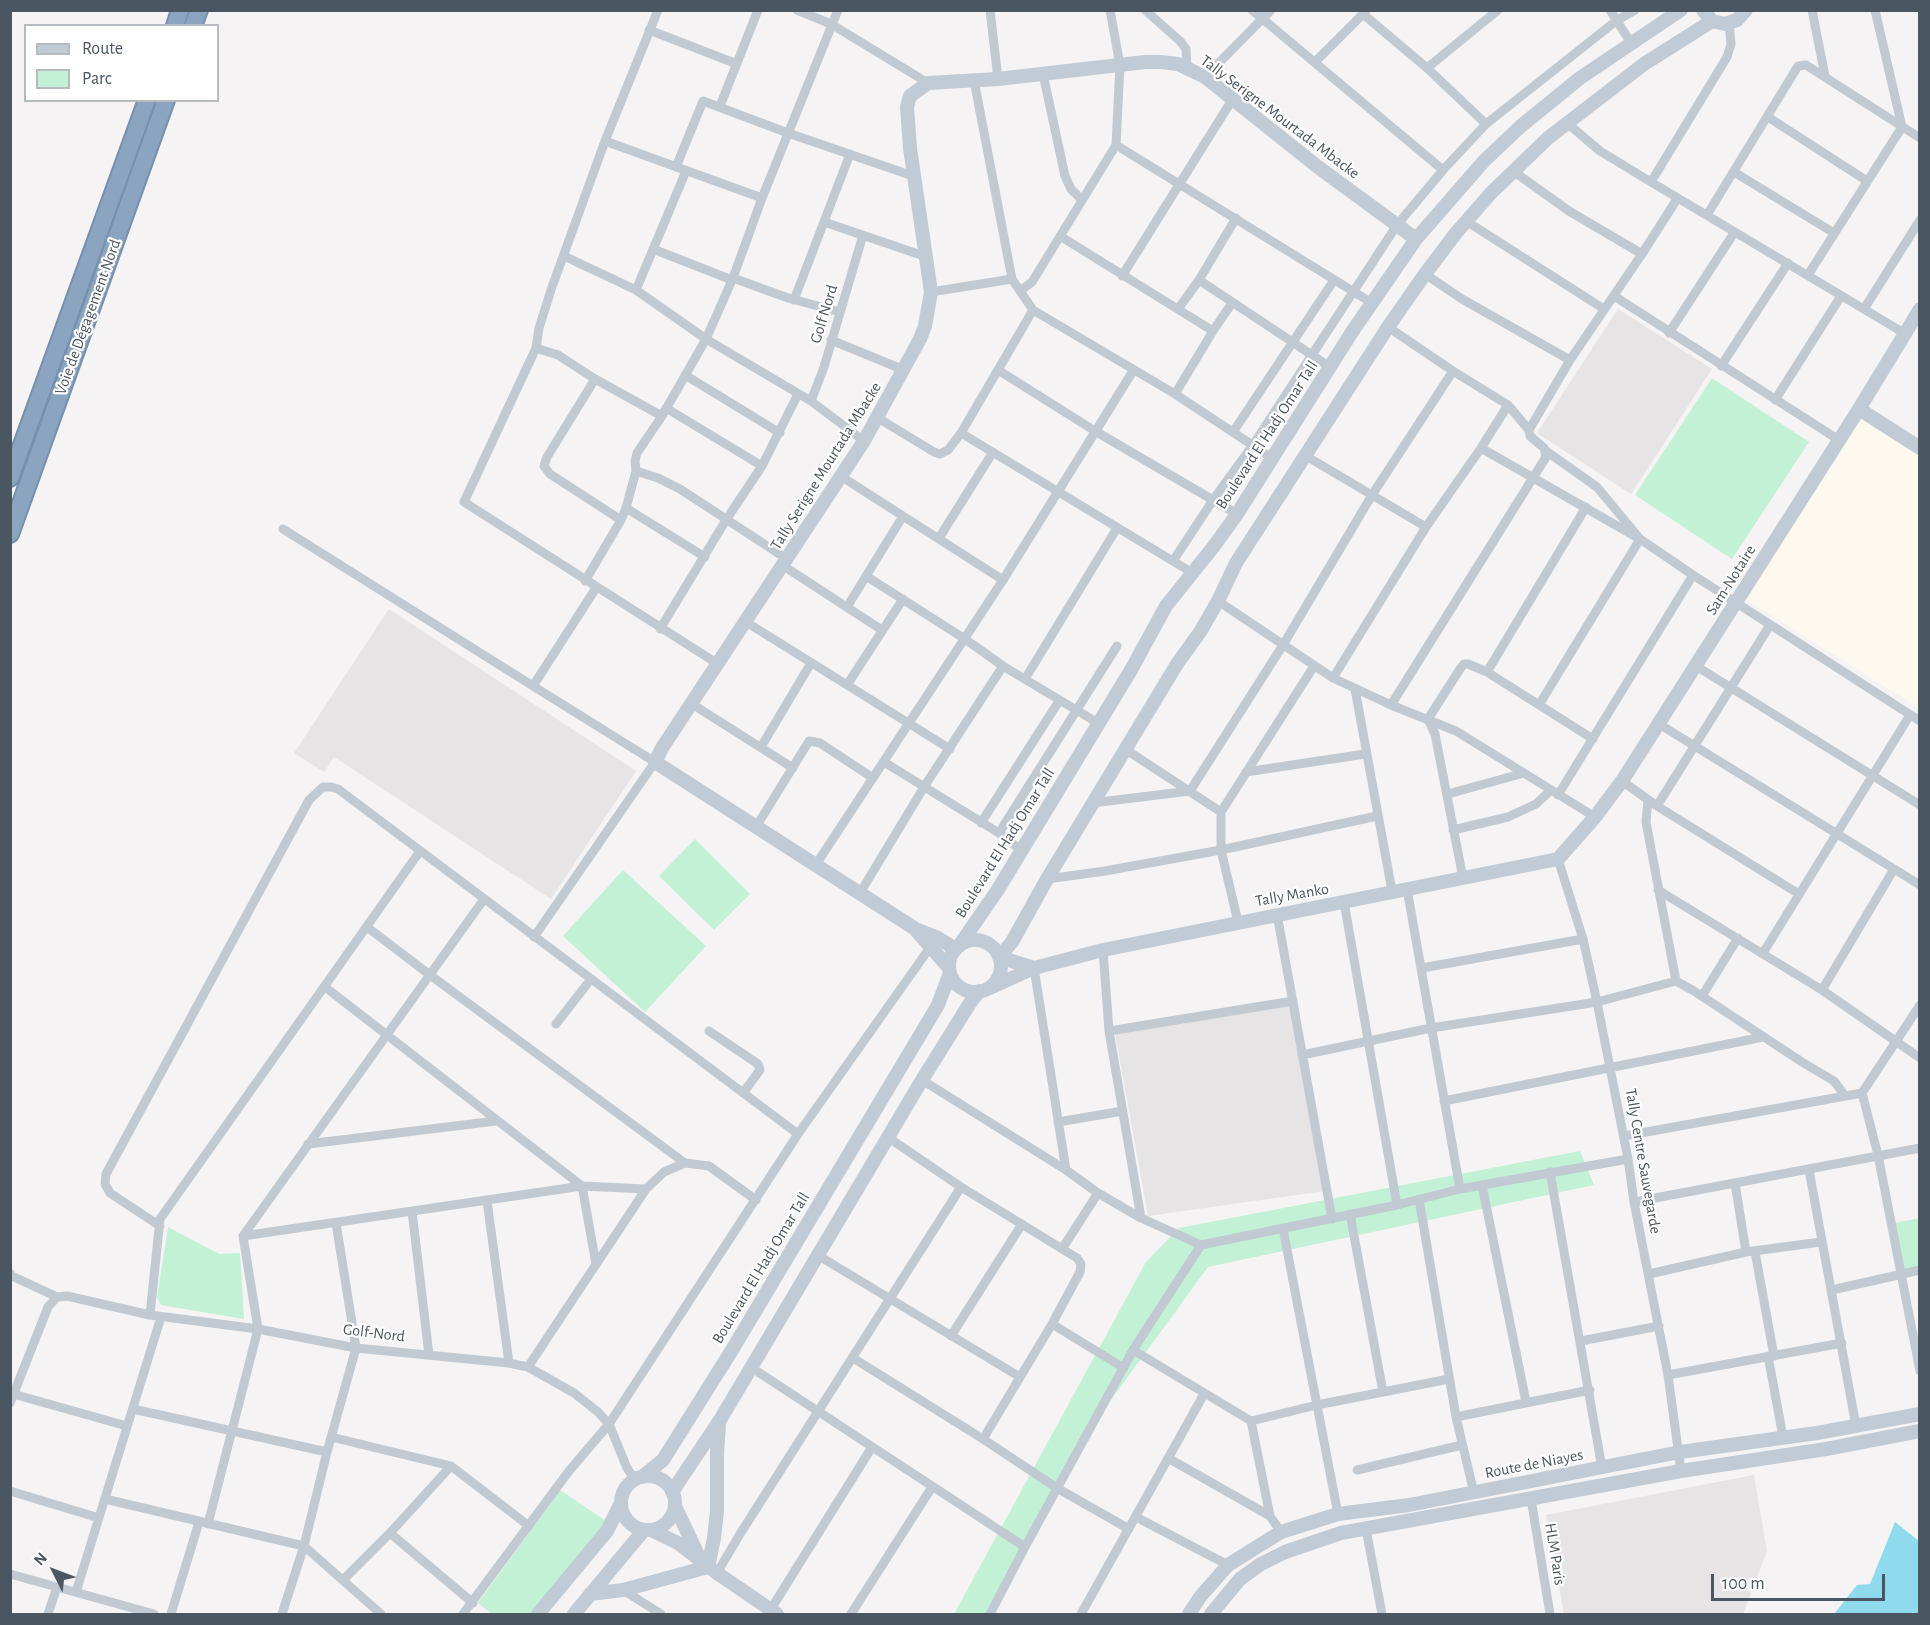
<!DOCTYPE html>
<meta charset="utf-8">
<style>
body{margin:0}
#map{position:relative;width:1930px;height:1625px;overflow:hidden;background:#f5f3f3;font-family:"Alegreya Sans",sans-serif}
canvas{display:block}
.frame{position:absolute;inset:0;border:12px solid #4a5661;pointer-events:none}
.legend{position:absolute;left:24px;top:24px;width:195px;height:78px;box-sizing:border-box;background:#fff;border:2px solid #b7bbc0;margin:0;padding:8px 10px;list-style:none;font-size:18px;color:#4a5661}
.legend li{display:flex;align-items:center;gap:12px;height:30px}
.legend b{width:30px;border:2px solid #b7bbc0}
.north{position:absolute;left:24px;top:1541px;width:60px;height:60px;-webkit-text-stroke:4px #fff;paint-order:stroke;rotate:312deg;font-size:16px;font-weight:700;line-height:24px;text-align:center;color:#4a5661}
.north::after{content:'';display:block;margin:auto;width:21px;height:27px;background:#4a5661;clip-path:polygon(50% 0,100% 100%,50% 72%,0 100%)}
.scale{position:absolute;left:1711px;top:1574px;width:174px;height:27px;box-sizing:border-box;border:3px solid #4a5661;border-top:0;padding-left:8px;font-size:18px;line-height:21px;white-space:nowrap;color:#4a5661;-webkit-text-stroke:4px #fff;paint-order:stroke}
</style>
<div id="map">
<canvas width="1930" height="1625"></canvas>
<div class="frame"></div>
<ul class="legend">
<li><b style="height:8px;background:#c1cbd6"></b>Route</li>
<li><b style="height:16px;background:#c3f1d5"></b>Parc</li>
</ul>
<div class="north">N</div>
<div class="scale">100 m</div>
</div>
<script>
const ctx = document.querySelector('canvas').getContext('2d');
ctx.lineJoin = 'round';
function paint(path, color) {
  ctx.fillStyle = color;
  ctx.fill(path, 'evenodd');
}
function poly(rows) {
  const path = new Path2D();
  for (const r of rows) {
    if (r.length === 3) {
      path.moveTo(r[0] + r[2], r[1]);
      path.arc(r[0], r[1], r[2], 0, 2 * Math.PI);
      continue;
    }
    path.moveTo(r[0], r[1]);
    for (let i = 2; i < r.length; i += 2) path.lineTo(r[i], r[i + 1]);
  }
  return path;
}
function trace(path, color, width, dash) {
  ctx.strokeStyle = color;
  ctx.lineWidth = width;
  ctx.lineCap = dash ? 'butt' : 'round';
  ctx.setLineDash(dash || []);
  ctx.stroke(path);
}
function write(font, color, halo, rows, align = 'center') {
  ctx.font = font + ' "Alegreya Sans",sans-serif';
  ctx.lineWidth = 4.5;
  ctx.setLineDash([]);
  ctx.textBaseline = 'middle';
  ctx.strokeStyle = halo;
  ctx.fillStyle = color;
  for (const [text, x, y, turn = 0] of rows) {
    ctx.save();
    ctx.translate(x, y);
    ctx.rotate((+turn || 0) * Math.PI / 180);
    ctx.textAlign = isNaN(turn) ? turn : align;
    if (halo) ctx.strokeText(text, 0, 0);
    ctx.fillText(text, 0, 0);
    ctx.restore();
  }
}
paint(poly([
 [1862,414,1919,450,1919,708,1747,600]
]), '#fdf9ef');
paint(poly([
 [1618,309,1712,369,1631,494,1537,433],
 [389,609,636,771,551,899,334,757,324,772,294,753],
 [1291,1004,1325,1191,1148,1216,1115,1033],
 [1754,1475,1767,1551,1743,1614,1564,1614,1546,1515]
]), '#e6e4e5');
paint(poly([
 [1712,378,1809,442,1732,559,1635,495],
 [695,839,750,894,714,930,659,876],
 [623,870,706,946,645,1012,563,936],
 [1580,1151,1594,1185,1208,1267,1089,1430,991,1614,954,1614,1146,1262,1179,1228],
 [1919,1218,1919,1269,1902,1273,1891,1224],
 [168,1227,219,1254,240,1253,244,1319,161,1305,157,1297],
 [560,1490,609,1523,535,1614,492,1614,478,1603]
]), '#c3f1d5');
paint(poly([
 [1895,1522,1919,1541,1919,1614,1834,1614,1857,1585,1870,1584]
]), '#90daee');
const highway = poly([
 [175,26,180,10],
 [193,26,199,10],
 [10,478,147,100],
 [10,534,166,100]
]);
trace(highway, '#7690ad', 20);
trace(poly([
 [658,10,605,141,552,287,539,328,536,348,464,502,718,664],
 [797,10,831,24,928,83],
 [990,10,998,79],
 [1145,10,1180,41,1186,49,1187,68],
 [1252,10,1443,170],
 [1610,10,1631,43],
 [1812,10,1825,76],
 [1363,14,1427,68,1486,124],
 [649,30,737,64],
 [1315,62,1366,11],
 [1427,68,1498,10],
 [1043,74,1065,176,1071,189,1082,200],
 [1205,77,1271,10],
 [974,80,1012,279,1033,310,1175,394,1272,458],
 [720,106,758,10],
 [1768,117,1867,181],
 [1567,123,1600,151,1651,182,1904,333],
 [605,141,762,198],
 [1116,145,1372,303],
 [676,167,703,101,788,133,913,176],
 [1513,171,1569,211,1642,254],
 [1734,172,1834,233],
 [1651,182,1727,57,1731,44,1729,23],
 [1707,215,1798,66,1806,65,1920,138],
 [1466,221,1604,309],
 [824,222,927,257],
 [1060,236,1213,331],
 [653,249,732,280],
 [564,256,636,290,706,339,811,401,864,441],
 [1425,274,1462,299,1570,360],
 [1808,275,1902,127,1875,10],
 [1122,276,1232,100],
 [733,278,788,298,840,312],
 [1199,280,1330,367],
 [636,290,686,171],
 [1020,291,1032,282,1116,145,1120,65,1110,10],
 [931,292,1012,279],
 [1614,296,1839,440],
 [794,300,850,154],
 [1178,309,1199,280,1236,218],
 [1864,309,1920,220],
 [1388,327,1453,371,1508,405,1529,430],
 [1669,333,1734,233],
 [831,340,904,370],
 [536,348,558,355,595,379,662,416],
 [1721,366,1788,263],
 [998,370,1095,431,1237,514],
 [685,375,780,433],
 [595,379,547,457,544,466,550,474,621,520],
 [1175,394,1213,331,1232,303],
 [1775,400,1841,296],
 [811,401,824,367,863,235],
 [666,408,762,466],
 [878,418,934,452,940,454,948,450,961,433,1033,310],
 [1233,432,1334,280],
 [961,433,1191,572],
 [1481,448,1640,539,1693,575,1920,721],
 [1306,456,1426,527],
 [636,471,658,478,680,489,787,559],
 [842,477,1003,580],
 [626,508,705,557],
 [283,529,533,686],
 [939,538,993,452],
 [1173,561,1213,500,1253,445,1397,225,1443,170,1486,124,1616,21,1635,10],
 [782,565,882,630],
 [866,576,965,639,1003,666,1098,723],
 [585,581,621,520,626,508,636,471,635,461,637,453,662,416,706,339,733,278,762,198,838,10],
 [1218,601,1333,678,1391,705,1456,731,1595,817],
 [847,607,903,516],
 [746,622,950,749],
 [660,629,726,520,762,466,798,394],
 [1696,666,1920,805],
 [1487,672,1586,507],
 [1333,678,1426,527,1481,448,1508,405],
 [1025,679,1117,528],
 [847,685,903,599],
 [1355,689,1392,891],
 [692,704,793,768],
 [1391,705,1546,457,1544,448,1530,436,1529,430,1570,360,1642,254,1677,199],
 [1539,705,1640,539,1597,487,1546,451],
 [1428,719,1460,669,1464,664,1468,664,1487,672,1593,739],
 [1428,719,1435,734,1463,878],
 [1659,724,1920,885],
 [761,747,811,663],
 [1125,749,1221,812],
 [884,762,999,833,1021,850],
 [1246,772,1365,754],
 [1622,781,1657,806,1799,894],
 [1448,794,1524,773],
 [1558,795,1693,575],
 [1648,800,1646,822,1676,981],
 [1092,803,1190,791,1283,645,1372,495,1453,371],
 [1657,806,1770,625],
 [981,823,1059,701],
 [756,827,809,741,820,743,873,778],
 [1453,830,1508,817,1536,804,1551,790],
 [999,833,1117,646],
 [1558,859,1583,939,1597,1002,1628,1159,1634,1202,1668,1375,1681,1471],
 [815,866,1003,580,1133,371],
 [1047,879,1105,871,1221,850,1377,816],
 [1407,889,1460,1189],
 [1658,890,1822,990,1920,1058],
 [860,893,924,787,1003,666],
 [1344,902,1397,1205],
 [1277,914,1332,1219],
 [1238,922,1221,850,1221,812,1314,666],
 [367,927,430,975,685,1163,709,1166,756,1200],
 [534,937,655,762,533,686,596,588],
 [1103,950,1109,1031,1141,1218],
 [1763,953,1910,715],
 [1034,968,1066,1170],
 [1422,968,1583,939],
 [325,987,582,1186,596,1264],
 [1822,990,1894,869],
 [1702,996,1738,938],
 [556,1024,591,979],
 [709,1031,758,1064,760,1070,743,1093],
 [1109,1031,1293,1001],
 [1302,1055,1431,1028,1597,1002,1676,981,1694,991,1802,1062,1834,1081,1845,1096],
 [922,1080,1066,1170,1098,1193,1141,1218,1201,1245,1397,1205,1460,1189,1628,1159],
 [1862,1093,1878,1155,1920,1371],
 [1862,1093,1920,1005],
 [1444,1101,1763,1037],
 [1058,1122,1123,1111],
 [1624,1136,1862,1093],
 [889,1138,961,1187,1077,1258,1081,1264,1080,1272,1052,1324,983,1439],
 [308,1144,496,1121],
 [1809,1170,1856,1426],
 [1550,1172,1602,1468],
 [1735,1183,1746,1252],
 [1482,1185,1526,1402],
 [1419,1199,1456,1417,1474,1493],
 [487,1201,509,1363],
 [1634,1202,1920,1148],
 [412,1211,429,1355],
 [1350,1214,1383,1392],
 [160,1226,110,1193,105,1184,106,1174,309,800,323,787,331,787,338,789,798,1134],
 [1283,1229,1338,1514],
 [243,1236,582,1186,646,1189],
 [1062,1249,1098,1193],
 [1755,1252,1774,1356],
 [819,1256,1020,1377],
 [10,1273,12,1276,57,1297],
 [1649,1274,1746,1252,1821,1242],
 [1832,1290,1920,1270],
 [57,1297,67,1296,150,1315,258,1329,356,1348,509,1363,528,1367,574,1393,598,1412,609,1424,627,1468,635,1480],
 [150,1315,160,1219,420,851],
 [1052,1324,1124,1368],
 [951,1336,1022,1224],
 [1581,1341,1659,1326],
 [1133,1350,1251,1421,1317,1405,1449,1379],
 [1768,1356,1783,1437],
 [853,1358,983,1439,1057,1488,1129,1529],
 [528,1367,646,1189,664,1172,685,1163],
 [752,1368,1025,1547],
 [1668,1375,1842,1343],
 [13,1394,127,1426],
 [10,1403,48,1307,57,1297],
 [133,1409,327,1452],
 [1456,1417,1590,1390],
 [1251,1421,1270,1516,1281,1532],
 [331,1437,451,1466,529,1526],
 [1168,1458,1270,1516],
 [1357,1470,1462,1445],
 [10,1491,99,1518],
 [105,1499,304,1546,381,1614],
 [1531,1499,1550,1614],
 [1136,1517,1228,1565],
 [208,1524,258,1329,243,1236,484,899],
 [1366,1529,1382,1614],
 [390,1533,473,1603],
 [717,1573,740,1534,961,1187],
 [10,1574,154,1614],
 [343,1580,390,1533,451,1466],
 [623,1590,661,1614],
 [76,1592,161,1317],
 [771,1609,872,1447],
 [48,1614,57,1587],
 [171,1614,199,1522],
 [282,1614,304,1546,327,1452,356,1348,336,1223],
 [463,1614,569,1471,609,1424,798,1134,931,946],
 [851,1614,932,1487],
 [990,1614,1025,1547,1133,1350,1201,1245],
 [1081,1614,1204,1394]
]), '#c1cad2', 9);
trace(poly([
 [1703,10,1712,21,1725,24,1737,20,1746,10],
 [1859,409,1920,448],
 [918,930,936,937,956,949],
 [975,966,26],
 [959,946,997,891,1131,670,1166,606,1214,546,1237,514,1352,332,1416,239,1484,161,1521,126,1580,78,1681,10],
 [949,968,914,928,655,762,662,748,864,441,920,339,925,326,931,292,910,148,907,107,910,96,928,83,998,79,1145,62,1161,62,1178,64,1205,77,1318,167,1416,239],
 [1034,968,999,957,1012,942,1047,879,1177,664,1200,632,1218,601,1236,563,1388,327,1425,274,1456,233,1491,193,1548,138,1644,64,1712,21],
 [990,988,1034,968,1103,950,1558,859,1595,817,1622,781,1859,409,1920,309],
 [648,1503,27],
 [642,1477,663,1460,732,1350,938,1005,950,973],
 [672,1492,720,1420,922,1080,970,1003,979,991],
 [675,1506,700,1559],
 [651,1530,678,1543,717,1573,777,1614],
 [708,1567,714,1538,717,1511,717,1453,719,1426],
 [590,1594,623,1590,708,1567],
 [538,1614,607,1531,621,1503],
 [574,1614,644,1530],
 [1189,1614,1200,1597,1228,1565,1281,1532,1338,1514,1409,1505,1680,1452,1817,1433,1920,1414],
 [1211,1614,1240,1579,1261,1564,1285,1552,1341,1533,1681,1471,1826,1449,1920,1431]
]), '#c1cbd6', 14);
trace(highway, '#8ba5c1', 16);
write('16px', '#4a5661', '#fff', [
 ["Tally Serigne Mourtada Mbacke",1280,117,37],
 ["Golf Nord",824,314,-73],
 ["Voie de Dégagement Nord",88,317,-70],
 ["Boulevard El Hadj Omar Tall",1267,435,-57],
 ["Tally Serigne Mourtada Mbacke",826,466,-58],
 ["Sam-Notaire",1731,580,-58],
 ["Boulevard El Hadj Omar Tall",1005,843,-58],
 ["Tally Manko",1292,895,-10],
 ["Tally Centre Sauvegarde",1643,1161,80],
 ["Boulevard El Hadj Omar Tall",761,1268,-59],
 ["Golf-Nord",374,1333,7],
 ["Route de Niayes",1534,1464,-11],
 ["HLM Paris",1555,1554,81]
]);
</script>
